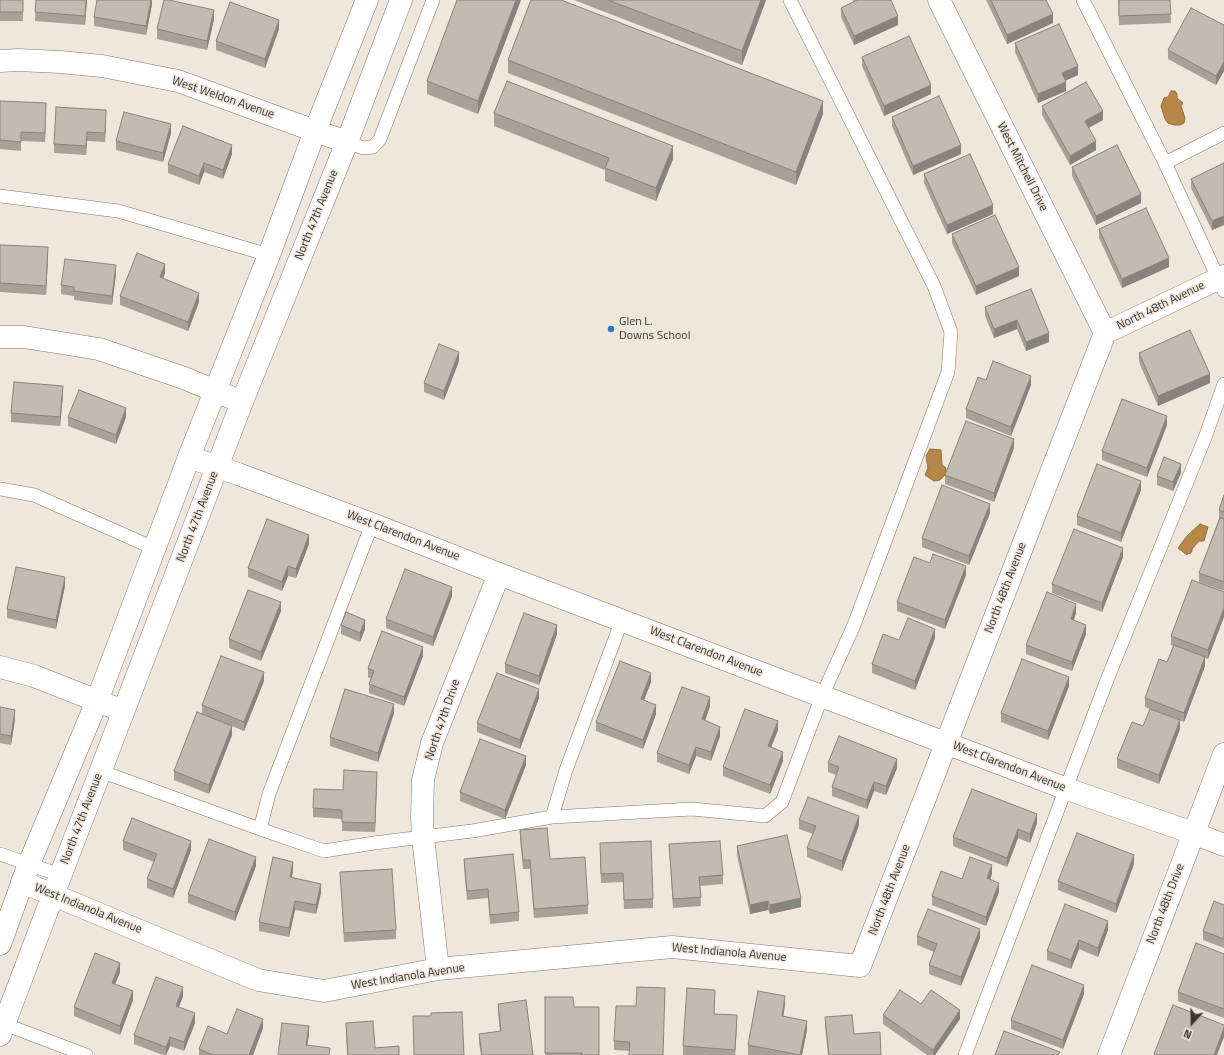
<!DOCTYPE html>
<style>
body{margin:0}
#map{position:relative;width:1224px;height:1055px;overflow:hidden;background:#efe6dc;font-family:"Titillium Web",sans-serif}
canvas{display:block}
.north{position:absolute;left:1172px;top:1003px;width:40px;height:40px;-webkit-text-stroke:3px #efe6dc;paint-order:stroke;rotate:201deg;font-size:11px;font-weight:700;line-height:16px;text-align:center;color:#393632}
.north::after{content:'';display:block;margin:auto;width:14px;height:18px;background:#393632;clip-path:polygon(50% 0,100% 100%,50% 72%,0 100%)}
</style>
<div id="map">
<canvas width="1224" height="1055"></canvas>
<div class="north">N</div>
</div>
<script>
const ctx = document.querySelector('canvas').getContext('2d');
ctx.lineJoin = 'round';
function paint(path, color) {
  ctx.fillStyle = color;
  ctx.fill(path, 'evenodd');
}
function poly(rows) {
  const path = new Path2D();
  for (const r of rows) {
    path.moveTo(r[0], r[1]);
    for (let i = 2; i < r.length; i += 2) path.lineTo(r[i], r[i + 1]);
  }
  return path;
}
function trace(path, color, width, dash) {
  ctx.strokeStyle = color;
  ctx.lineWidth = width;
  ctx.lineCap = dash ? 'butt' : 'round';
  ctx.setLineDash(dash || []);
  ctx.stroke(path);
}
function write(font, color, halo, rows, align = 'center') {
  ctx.font = font + ' "Titillium Web",sans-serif';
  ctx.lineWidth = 3;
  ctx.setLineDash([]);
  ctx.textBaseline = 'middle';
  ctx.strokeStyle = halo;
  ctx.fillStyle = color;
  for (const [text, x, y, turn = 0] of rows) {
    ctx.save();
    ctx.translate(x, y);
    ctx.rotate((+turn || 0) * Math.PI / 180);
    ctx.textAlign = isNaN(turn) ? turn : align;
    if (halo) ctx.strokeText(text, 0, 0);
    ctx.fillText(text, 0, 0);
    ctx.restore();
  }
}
const water = poly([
 [1171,91,1175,91,1177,94,1177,98,1183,103,1181,106,1185,118,1184,123,1180,125,1174,125,1168,123,1165,119,1161,106,1164,98,1168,97,1171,91],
 [930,449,941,450,942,465,946,468,945,475,940,480,934,481,925,475,928,468,926,456,930,449],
 [1200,524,1208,527,1204,541,1199,541,1192,549,1192,551,1190,554,1189,553,1187,555,1178,548,1187,536,1200,524]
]);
paint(water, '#b78748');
trace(water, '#916f41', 1);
const service = poly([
 [1083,0,1165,163,1224,291],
 [347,142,363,148,373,147,380,139,433,0],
 [1165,163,1224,133],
 [0,196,118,211,269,255],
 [0,489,34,495,156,549],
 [100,771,260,829,324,851,374,843,472,831,552,817,692,809,765,816,782,802,822,696,854,625,948,372,951,332,934,286,790,0],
 [552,817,566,770,622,620],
 [260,829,269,794,372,524],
 [0,854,60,875],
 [4,1024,86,1055],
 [965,1055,1107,680,1206,435,1224,384]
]);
const minor = poly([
 [939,0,1105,333],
 [0,61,18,60,60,62,102,66,178,81,315,131,347,142],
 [0,337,24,337,99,349,184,378,242,402],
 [189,457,238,474,372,524,499,574,1067,789,1193,833,1224,845],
 [0,667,34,676,123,711],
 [22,882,258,980,324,991,438,969,672,947,860,966,1105,333,1224,276],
 [438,969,423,837,422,817,423,780,432,743,499,574],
 [1109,1055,1224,754]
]);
const tertiary = poly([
 [0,944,29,864,97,701,189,457,269,255,315,131,367,0],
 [0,1035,53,895,242,402,347,142,401,0]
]);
trace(service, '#80786f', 14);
trace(minor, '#80786f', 23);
trace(tertiary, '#80786f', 23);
trace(service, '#fff', 13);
trace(minor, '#fff', 22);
trace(tertiary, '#fff', 22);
paint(poly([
 [0,0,23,0,23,21,0,21],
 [36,0,87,0,85,25,35,21],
 [152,0,152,4,146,35,94,26,94,17],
 [521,0,478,114,427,94,427,81],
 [574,0,766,0,742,65],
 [853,0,891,0,898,25,854,45,841,17,841,8,854,2],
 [986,0,1046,0,1053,23,1007,44],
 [1118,0,1170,0,1171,23,1119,25],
 [214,19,207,50,157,39,157,29],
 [1224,25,1224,71,1216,85,1168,59,1168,50],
 [279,29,265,68,216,50,216,41],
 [1015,43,1078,75,1065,81,1066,91,1038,103,1015,52],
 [862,57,931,94,884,116,862,66],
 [508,60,823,114,796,185,508,73],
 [0,101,46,112,45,142,21,141,21,151,0,149],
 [1042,106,1103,120,1088,128,1096,150,1070,165,1042,115],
 [494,113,673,159,656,201,605,181,605,170,494,126],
 [892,117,961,154,913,175,892,126],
 [106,119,105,142,87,141,86,155,54,153,54,144],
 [171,133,163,162,116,150,116,141],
 [232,154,223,179,204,172,199,185,168,173,168,164],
 [1224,163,1224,225,1212,230,1191,188,1191,179],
 [1072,167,1141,203,1096,225,1072,176],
 [924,174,993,214,947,234,924,183],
 [1099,229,1169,267,1122,288,1099,238],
 [952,234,1019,276,976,295,952,243],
 [0,245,48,256,46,295,0,292],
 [165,273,163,279,199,302,188,331,120,305,120,296],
 [116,274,112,305,74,300,74,296,61,294,61,285],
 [1031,289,1049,342,1026,351,1017,329,994,338,985,316,985,307],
 [1139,353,1210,383,1158,406,1139,362],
 [459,361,444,400,424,392,424,383],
 [986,380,1031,385,1011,436,966,418,966,409],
 [63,395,60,426,11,422,11,413],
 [68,417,126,417,116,444,68,426],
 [1167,425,1147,477,1102,460,1102,451],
 [1014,448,994,502,945,484,945,475],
 [1181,473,1173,491,1157,485,1157,476],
 [1141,490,1121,542,1077,525,1077,516],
 [1224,495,1224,591,1199,582,1199,573,1219,519,1219,510],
 [990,513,969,565,922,547,922,538],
 [309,544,296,578,288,576,282,591,248,577,248,568],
 [1123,557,1102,612,1052,593,1052,584],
 [930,563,966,575,945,629,897,611,897,602],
 [65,586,56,629,7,618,7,609],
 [1224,592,1208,659,1205,658,1205,666,1184,722,1145,707,1145,698,1167,662,1173,646,1171,645,1171,636],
 [452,596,433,646,386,628,386,619],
 [281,611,261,661,229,648,229,639],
 [1076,613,1074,620,1086,634,1072,671,1026,654,1026,645],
 [341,625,365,629,360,642,341,634],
 [557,634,539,685,505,673,505,664],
 [935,638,915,690,872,673,872,664,899,640],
 [423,656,404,706,369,693,369,684,371,679,368,677,368,668],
 [264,681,244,731,232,726,232,735,209,794,174,780,174,771,202,714,202,705],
 [651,682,644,700,656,714,643,749,596,731,596,722],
 [1069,686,1048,740,1001,722,1001,713],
 [539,698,520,749,477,732,477,723],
 [710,706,705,721,720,736,711,761,696,756,689,774,657,762,657,753],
 [0,707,15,719,11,745,0,743],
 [394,713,378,762,330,746,330,737],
 [1143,726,1180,729,1159,784,1117,768,1117,759],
 [778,730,771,747,783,761,770,794,723,776,723,767],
 [828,763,897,768,886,795,874,791,867,809,832,796,832,787,836,775,828,772],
 [526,765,505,819,460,801,460,792],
 [377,781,375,832,342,831,342,819,313,817,313,808,343,790],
 [799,820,859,825,842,871,807,857,807,848,813,834,799,829],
 [1037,823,1030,843,1018,838,1007,867,953,846,953,837],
 [520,830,588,905,588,914,534,918,530,869,523,869,520,839],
 [123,841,191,850,173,898,147,888,147,879,154,862,123,850],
 [669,844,723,875,723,884,700,886,701,906,673,908],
 [737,846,801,907,770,914,768,910,750,914,737,855],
 [600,852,653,899,653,908,624,909,623,882,601,883],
 [464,859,519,912,519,921,490,924,488,898,467,900,464,868],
 [1134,864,1116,913,1058,890,1058,881],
 [256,866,235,921,188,903,188,894],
 [293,871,292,877,321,893,316,914,295,910,289,937,259,931,259,922],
 [340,872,396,930,396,939,344,942],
 [992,874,990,880,999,892,986,926,932,905,932,896,962,879],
 [1224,905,1224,948,1203,940,1203,931],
 [1108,930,1098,957,1079,949,1071,969,1047,960,1047,951],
 [917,936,980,938,961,986,929,974,929,965,934,952,917,945],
 [1224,954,1224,1018,1178,1001,1178,992],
 [120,972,115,984,133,1000,120,1035,74,1016,74,1007],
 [1084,994,1063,1049,1011,1029,1011,1020],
 [183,996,179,1007,195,1023,184,1051,170,1046,166,1055,163,1055,134,1044,134,1035],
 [545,997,574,1007,599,1055,545,1055],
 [665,997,630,1051,614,1050,614,1041,636,1006],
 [715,999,714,1014,737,1024,735,1055,683,1055,683,1046],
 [498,1004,533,1055,481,1055,479,1043,479,1034,500,1032,498,1013],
 [921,1004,960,1019,935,1055,927,1055,883,1024,883,1015],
 [785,1005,783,1017,807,1030,802,1055,748,1055,748,1045],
 [825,1017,854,1034,881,1055,828,1055,825,1026],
 [346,1023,375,1048,399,1055,347,1055,346,1032],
 [263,1028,253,1055,199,1055,199,1049]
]), '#a8a198');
paint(poly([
 [86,0,87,0,85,25,85,16],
 [151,0,152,0,152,4,146,35,146,26],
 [516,0,521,0,478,114,478,101],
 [761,0,766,0,742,65,742,51],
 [214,10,214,19,207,50,207,41],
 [1053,14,1053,23,1007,44,1007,35],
 [898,16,898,25,854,45,854,36],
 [279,20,279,29,265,68,265,59],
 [1224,62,1224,71,1216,85,1216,76],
 [1078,66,1078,75,1062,82,1062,73],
 [1066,82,1066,91,1038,103,1038,94],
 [931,85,931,94,884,116,884,106],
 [823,101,823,114,796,185,796,172],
 [46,103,46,112,45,142,45,133],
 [106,110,106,119,105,142,105,133],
 [1103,111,1103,120,1085,130,1085,121],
 [171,124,171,133,163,162,163,153],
 [87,132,87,141,86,155,86,146],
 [1096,141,1096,150,1070,165,1070,156],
 [232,145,232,154,223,179,223,170],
 [961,145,961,154,913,175,913,166],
 [673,146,673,159,656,201,656,188],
 [204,163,204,172,199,185,199,176],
 [1141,194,1141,203,1096,225,1096,216],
 [993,205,993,214,947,234,947,225],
 [1224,216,1224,225,1212,230,1212,221],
 [48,247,48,256,46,295,46,286],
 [1169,258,1169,267,1122,288,1122,279],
 [165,264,165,273,160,286,160,277],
 [116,265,116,274,112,305,112,296],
 [1019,267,1019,276,976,295,976,286],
 [199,293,199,302,188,331,188,322],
 [1017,320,1017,329,994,338,994,329],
 [1049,333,1049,342,1026,351,1026,342],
 [459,352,459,361,444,400,444,391],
 [1210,374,1210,383,1158,406,1158,396],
 [1031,376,1031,385,1011,436,1011,427],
 [63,386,63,395,60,426,60,417],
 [126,408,126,417,116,444,116,435],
 [1167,416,1167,425,1147,477,1147,468],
 [1014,439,1014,448,994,502,994,493],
 [1181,464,1181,473,1173,491,1173,482],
 [1141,481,1141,490,1121,542,1121,533],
 [990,504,990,513,969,565,969,556],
 [309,535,309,544,296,578,296,569],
 [1123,548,1123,557,1102,612,1102,603],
 [288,566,288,576,282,591,282,582],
 [966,566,966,575,945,629,945,620],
 [65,577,65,586,56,629,56,620],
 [452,587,452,596,433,646,433,637],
 [281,602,281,611,261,661,261,652],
 [1076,604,1076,613,1071,628,1071,619],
 [1224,608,1224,617,1208,659,1208,650],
 [365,620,365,629,360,642,360,633],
 [557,625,557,634,539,685,539,676],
 [1086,625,1086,634,1072,671,1072,662],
 [935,629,935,638,915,690,915,681],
 [423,647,423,656,404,706,404,697],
 [1205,657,1205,666,1184,722,1184,713],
 [264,672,264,681,244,731,244,722],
 [651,673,651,682,641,708,641,699],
 [1069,677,1069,686,1048,740,1048,731],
 [539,689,539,698,520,749,520,740],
 [710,697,710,706,702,729,702,719],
 [394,704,394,713,378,762,378,753],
 [656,705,656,714,643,749,643,740],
 [15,710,15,719,11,745,11,736],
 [1180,720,1180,729,1159,784,1159,775],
 [778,721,778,730,768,755,768,746],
 [232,726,232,735,209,794,209,785],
 [720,727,720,736,711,761,711,752],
 [696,747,696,756,689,774,689,765],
 [783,752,783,761,770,794,770,785],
 [526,756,526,765,505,819,505,810],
 [897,759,897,768,886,795,886,786],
 [377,772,377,781,375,832,375,823],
 [874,782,874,791,867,809,867,800],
 [1037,814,1037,823,1030,843,1030,834],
 [859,816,859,825,842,871,842,861],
 [1018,829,1018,838,1007,867,1007,858],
 [191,841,191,850,173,898,173,889],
 [1134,855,1134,864,1116,913,1116,904],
 [256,857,256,866,235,921,235,912],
 [293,862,293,871,290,886,290,877],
 [992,865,992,874,987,887,987,878],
 [999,883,999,892,986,926,986,917],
 [321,884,321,893,316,914,316,905],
 [801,898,801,907,770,914,770,905],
 [295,901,295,910,289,937,289,928],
 [768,901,768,910,750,914,750,905],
 [1108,921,1108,930,1098,957,1098,948],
 [980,929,980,938,961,986,961,977],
 [1079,940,1079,949,1071,969,1071,960],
 [120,963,120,972,112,992,112,983],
 [1084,985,1084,994,1063,1049,1063,1040],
 [183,987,183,996,176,1015,176,1006],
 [133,991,133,1000,120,1035,120,1026],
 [785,996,785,1005,782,1025,782,1016],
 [960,1010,960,1019,935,1055,933,1055,933,1050],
 [195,1013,195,1023,184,1051,184,1042],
 [737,1015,737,1024,735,1055,735,1050],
 [263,1019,263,1028,253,1055,249,1055],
 [807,1021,807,1030,802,1055,800,1055],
 [309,1026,309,1035,306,1054,306,1045],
 [1224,1028,1224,1037,1217,1055,1214,1055],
 [170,1037,170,1046,166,1055,166,1047]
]), '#88837c');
const building = poly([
 [0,0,23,0,23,12,0,12,0,0],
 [36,0,86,0,85,16,35,12,36,0],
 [97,0,151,0,146,26,94,17,97,0],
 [164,0,169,0,214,10,207,41,157,29,164,0],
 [457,0,516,0,478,101,427,81,457,0],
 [531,0,561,0,823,101,796,172,508,60,531,0],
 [608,0,761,0,742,51,608,0],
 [857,0,891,0,898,16,854,36,841,8,857,0],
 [991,0,1046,0,1053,14,1007,35,991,0],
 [1119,0,1170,0,1171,14,1119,16,1119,0],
 [230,2,279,20,265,59,216,41,230,2],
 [1191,8,1224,25,1224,62,1216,76,1168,50,1191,8],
 [1059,24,1078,66,1062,73,1066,82,1038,94,1015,43,1059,24],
 [909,36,931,85,884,106,862,57,909,36],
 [507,81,673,146,656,188,605,168,609,158,494,113,507,81],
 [1086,82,1103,111,1085,121,1096,141,1070,156,1042,106,1086,82],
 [939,96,961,145,913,166,892,117,939,96],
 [0,101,46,103,45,133,21,132,21,142,0,140,0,101],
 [56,107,106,110,105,133,87,132,86,146,54,144,56,107],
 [124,112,171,124,163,153,116,141,124,112],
 [183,126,232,145,223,170,204,163,199,176,168,164,183,126],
 [1117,145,1141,194,1096,216,1072,167,1117,145],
 [970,154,993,205,947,225,924,174,970,154],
 [1224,163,1224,216,1212,221,1191,179,1224,163],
 [1146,208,1169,258,1122,279,1099,229,1146,208],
 [995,215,1019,267,976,286,952,234,995,215],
 [0,245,48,247,46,286,0,283,0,245],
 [137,253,165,264,160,277,199,293,188,322,120,296,137,253],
 [65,259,116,265,112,296,74,291,74,287,61,285,65,259],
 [1031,289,1049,333,1026,342,1017,320,994,329,985,307,1031,289],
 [1190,330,1210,374,1158,396,1139,353,1190,330],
 [439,344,459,352,444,391,424,383,439,344],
 [993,361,1031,376,1011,427,966,409,978,377,986,380,993,361],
 [14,382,63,386,60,417,11,413,14,382],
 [79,390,126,408,116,435,68,417,79,390],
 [1122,399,1167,416,1147,468,1102,451,1122,399],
 [966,421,1014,439,994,493,945,475,966,421],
 [1164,457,1181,464,1173,482,1157,476,1164,457],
 [1097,464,1141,481,1121,533,1077,516,1097,464],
 [942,485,990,504,969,556,922,538,942,485],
 [1224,495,1224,512,1219,510,1224,495],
 [1220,518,1224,519,1224,582,1199,573,1220,518],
 [267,519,309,535,296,569,288,566,282,582,248,568,267,519],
 [1074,529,1123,548,1102,603,1052,584,1074,529],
 [933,554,966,566,945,620,897,602,914,557,930,563,933,554],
 [16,567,65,577,56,620,7,609,16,567],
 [405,569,452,587,433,637,386,619,405,569],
 [1192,580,1224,592,1224,608,1208,650,1171,636,1192,580],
 [248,590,281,602,261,652,229,639,248,590],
 [1047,592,1076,604,1071,619,1086,625,1072,662,1026,645,1047,592],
 [346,612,365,620,360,633,341,625,346,612],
 [524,613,557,625,539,676,505,664,524,613],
 [908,618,935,629,915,681,872,664,883,634,899,640,908,618],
 [382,631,423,647,404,697,369,684,374,671,368,668,382,631],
 [1174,645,1205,657,1184,713,1145,698,1159,659,1167,662,1174,645],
 [221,656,264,672,244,722,202,705,221,656],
 [1022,659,1069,677,1048,731,1001,713,1022,659],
 [620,661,651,673,641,699,656,705,643,740,596,722,620,661],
 [497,673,539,689,520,740,477,723,497,673],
 [682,687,710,697,702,719,720,727,711,752,696,747,689,765,657,753,682,687],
 [345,689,394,704,378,753,330,737,345,689],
 [0,707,15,710,11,736,0,734,0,707],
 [745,709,778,721,768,746,783,752,770,785,723,767,745,709],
 [1150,709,1180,720,1159,775,1117,759,1132,722,1143,726,1150,709],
 [197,712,232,726,209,785,174,771,197,712],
 [839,736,897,759,886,786,874,782,867,800,832,787,839,767,828,763,839,736],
 [480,739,526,756,505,810,460,792,480,739],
 [344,770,377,772,375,823,342,822,342,810,313,808,314,789,343,790,344,770],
 [972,789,1037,814,1030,834,1018,829,1007,858,953,837,972,789],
 [808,797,859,816,842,861,807,848,816,826,799,820,808,797],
 [132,818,191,841,173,889,147,879,157,854,123,841,132,818],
 [547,828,550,859,585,857,588,905,534,909,530,860,523,860,520,830,547,828],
 [1077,833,1134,855,1116,904,1058,881,1077,833],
 [787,835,801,898,770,905,768,901,750,905,737,846,787,835],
 [209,839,256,857,235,912,188,894,209,839],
 [651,841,653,899,624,900,623,873,601,874,600,843,651,841],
 [720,841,723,875,699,877,701,897,673,899,669,844,720,841],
 [513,854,519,912,490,915,488,889,467,891,464,859,513,854],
 [273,857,293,862,290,877,321,884,316,905,295,901,289,928,259,922,273,857],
 [970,857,992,865,987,878,999,883,986,917,932,896,941,871,962,879,970,857],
 [392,869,396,930,344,933,340,872,392,869],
 [1214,901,1224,905,1224,939,1203,931,1214,901],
 [1065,904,1108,921,1098,948,1079,940,1071,960,1047,951,1065,904],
 [928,909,980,929,961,977,929,965,937,944,917,936,928,909],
 [1196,943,1224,954,1224,1009,1178,992,1196,943],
 [95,953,120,963,112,983,133,991,120,1026,74,1007,95,953],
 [1032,965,1084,985,1063,1040,1011,1020,1032,965],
 [156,977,183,987,176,1006,195,1013,184,1042,170,1037,166,1047,134,1035,156,977],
 [637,987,665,988,663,1055,629,1055,630,1042,614,1041,616,1006,636,1006,637,987],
 [687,988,715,990,714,1014,737,1015,735,1050,683,1046,687,988],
 [900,990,921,1004,931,990,960,1010,933,1050,883,1015,900,990],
 [758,991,785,996,782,1016,807,1021,800,1055,748,1045,758,991],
 [545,997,573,997,574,1007,599,1007,599,1055,582,1055,582,1053,545,1053,545,997],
 [526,1000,533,1055,482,1055,479,1034,501,1031,498,1004,526,1000],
 [1173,1005,1224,1025,1224,1028,1214,1055,1157,1055,1154,1054,1173,1005],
 [237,1009,263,1019,249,1055,213,1055,199,1049,208,1026,227,1034,237,1009],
 [462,1012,464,1055,414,1055,413,1016,431,1016,431,1013,462,1012],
 [852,1015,854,1034,880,1032,881,1055,829,1055,825,1017,852,1015],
 [373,1021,375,1048,399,1046,399,1055,348,1055,346,1023,373,1021],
 [282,1023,309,1026,306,1045,330,1048,329,1055,278,1055,282,1023],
 [1004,1031,1060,1052,1058,1055,995,1055,1004,1031]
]);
paint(building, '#c3bbb1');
trace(building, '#88837c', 1);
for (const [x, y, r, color] of [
 [611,329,4,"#2b7ac9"]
]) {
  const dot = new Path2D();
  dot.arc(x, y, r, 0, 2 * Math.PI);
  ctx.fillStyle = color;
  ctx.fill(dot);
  trace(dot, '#efe6dc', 1.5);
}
write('12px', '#393632', '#efe6dc', [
 ["West Weldon Avenue",223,98,19],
 ["West Mitchell Drive",1022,167,63],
 ["North 47th Avenue",317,215,-68],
 ["North 48th Avenue",1161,306,-26],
 ["North 47th Avenue",198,517,-69],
 ["West Clarendon Avenue",403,536,21],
 ["North 48th Avenue",1006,588,-69],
 ["West Clarendon Avenue",706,652,21],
 ["North 47th Drive",443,720,-71],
 ["West Clarendon Avenue",1009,767,21],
 ["North 47th Avenue",82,819,-69],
 ["North 48th Avenue",890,890,-69],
 ["North 48th Drive",1166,904,-69],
 ["West Indianola Avenue",88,909,22],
 ["West Indianola Avenue",729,953,5],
 ["West Indianola Avenue",408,977,-9]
]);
write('12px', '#393632', '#efe6dc', [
 ["Glen L.",619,322],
 ["Downs School",619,336]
], 'left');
</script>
